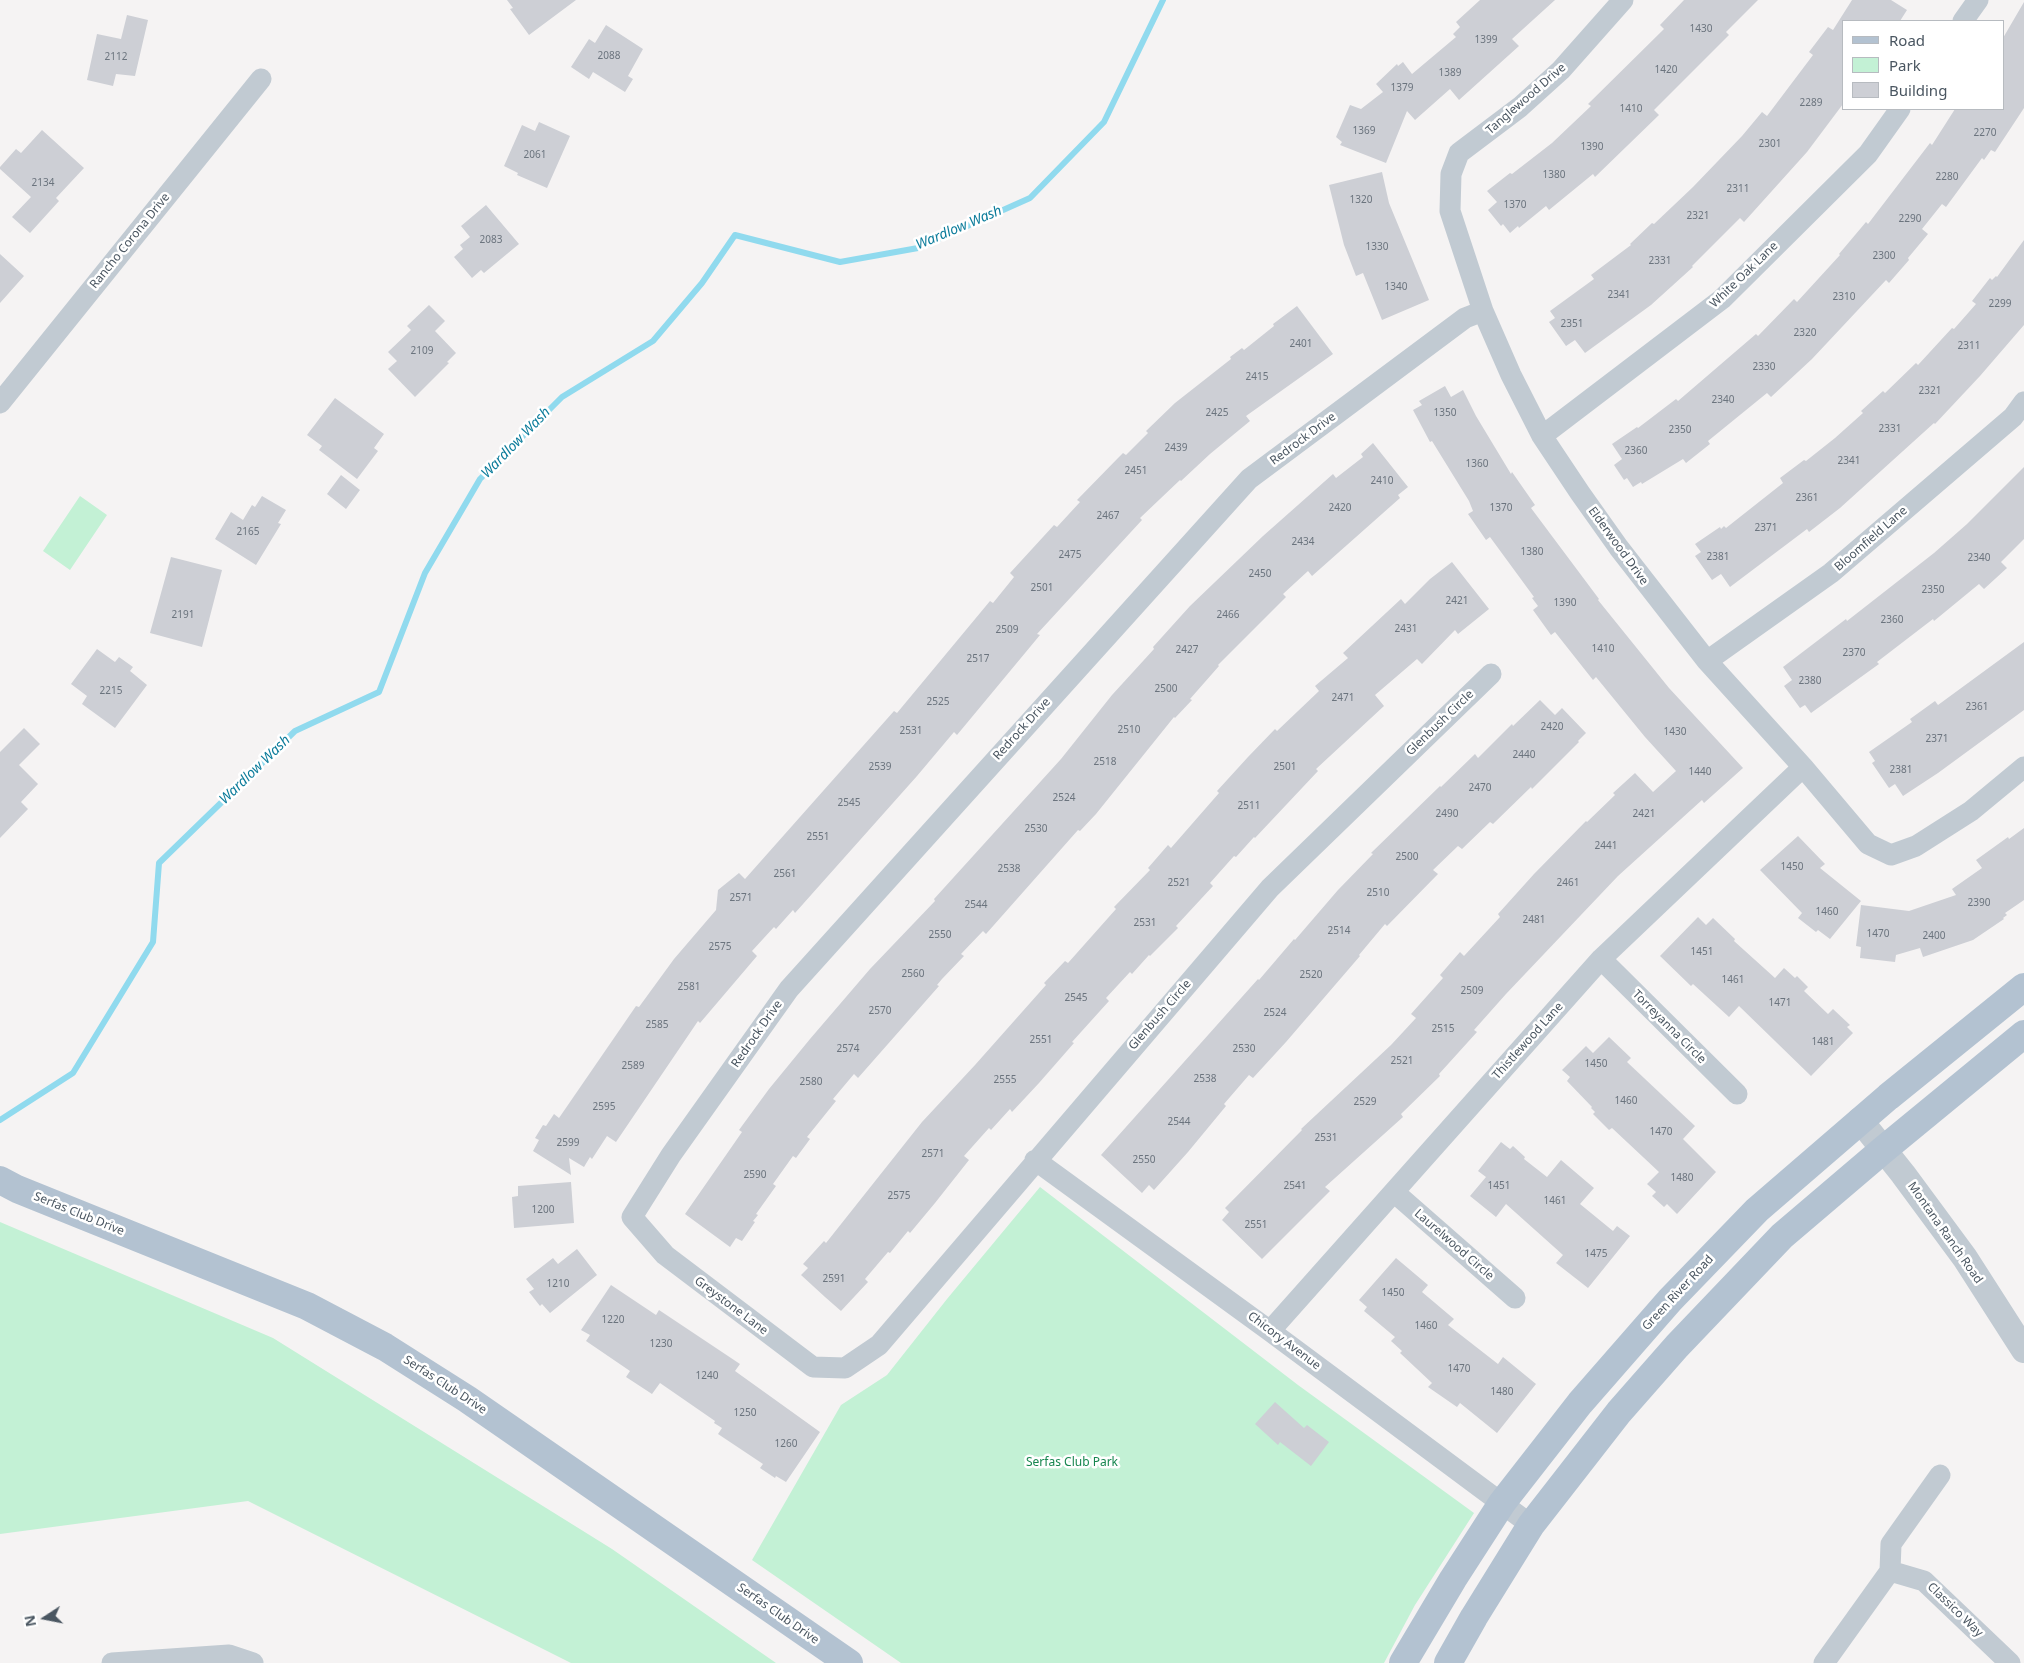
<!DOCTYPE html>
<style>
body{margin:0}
#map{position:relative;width:2024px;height:1663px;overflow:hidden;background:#f5f3f3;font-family:"Noto Sans",sans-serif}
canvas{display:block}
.legend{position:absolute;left:1842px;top:20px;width:162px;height:90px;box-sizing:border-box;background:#fff;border:1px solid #b7bbc0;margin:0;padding:6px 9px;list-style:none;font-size:15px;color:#4a5661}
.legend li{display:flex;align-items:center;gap:10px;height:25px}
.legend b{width:25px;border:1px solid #b7bbc0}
.north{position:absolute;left:20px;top:1593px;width:50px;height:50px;-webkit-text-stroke:4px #fff;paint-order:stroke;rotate:259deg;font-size:14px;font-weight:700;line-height:20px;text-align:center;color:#4a5661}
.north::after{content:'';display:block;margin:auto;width:18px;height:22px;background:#4a5661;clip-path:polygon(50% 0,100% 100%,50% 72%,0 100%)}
</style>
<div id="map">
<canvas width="2024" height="1663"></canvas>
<ul class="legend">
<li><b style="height:6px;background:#b3c2d1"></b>Road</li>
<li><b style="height:14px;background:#c3f1d5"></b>Park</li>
<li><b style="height:14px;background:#cdcfd5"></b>Building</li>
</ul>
<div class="north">N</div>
</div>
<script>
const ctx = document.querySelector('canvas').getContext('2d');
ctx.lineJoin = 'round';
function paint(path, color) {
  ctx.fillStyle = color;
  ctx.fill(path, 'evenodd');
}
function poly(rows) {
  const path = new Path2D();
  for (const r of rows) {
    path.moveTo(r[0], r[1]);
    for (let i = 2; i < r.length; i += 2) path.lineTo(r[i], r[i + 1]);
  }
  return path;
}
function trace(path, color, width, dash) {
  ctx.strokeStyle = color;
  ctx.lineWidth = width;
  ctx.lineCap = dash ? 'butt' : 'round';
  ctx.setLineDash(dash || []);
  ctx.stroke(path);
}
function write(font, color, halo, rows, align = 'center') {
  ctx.font = font + ' "Noto Sans",sans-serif';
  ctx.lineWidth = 5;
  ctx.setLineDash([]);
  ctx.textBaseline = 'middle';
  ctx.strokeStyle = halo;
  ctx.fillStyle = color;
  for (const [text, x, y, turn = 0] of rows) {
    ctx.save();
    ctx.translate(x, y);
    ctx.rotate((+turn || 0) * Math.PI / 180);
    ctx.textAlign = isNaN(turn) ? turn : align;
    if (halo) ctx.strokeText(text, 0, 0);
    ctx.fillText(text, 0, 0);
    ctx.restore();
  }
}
paint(poly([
 [80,496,107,515,70,570,43,551],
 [1040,1187,1298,1385,1474,1513,1415,1605,1384,1663,901,1663,752,1560,841,1405,887,1375,947,1299],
 [0,1222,273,1338,612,1549,776,1663,571,1663,248,1501,0,1534]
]), '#c3f1d5');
trace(poly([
 [0,1120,73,1073,153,942,159,863,295,731,379,692,425,573,480,479,562,397,653,341,702,283,735,235,840,262,918,248,1030,198,1104,122,1163,0]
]), '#90daee', 6);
paint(poly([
 [507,0,576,0,529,35,510,9,513,8],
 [1480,0,1555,0,1512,39,1519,46,1459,100,1450,89,1415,120,1407,111,1386,163,1340,145,1342,142,1336,137,1350,105,1361,109,1383,92,1376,84,1397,64,1398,66,1403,62,1412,74,1456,37,1453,34,1460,27,1456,22],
 [1684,0,1758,0,1726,32,1729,35,1654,110,1659,115,1595,177,1593,174,1549,210,1546,206,1519,228,1518,226,1510,233,1503,224,1501,226,1488,210,1497,202,1487,191,1510,173,1512,174,1552,143,1591,106,1588,104,1664,29,1660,25],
 [1852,0,1891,0,1907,10,1900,21,1843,21,1843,104,1807,152,1744,222,1740,218,1692,266,1693,267,1651,305,1585,353,1575,340,1566,346,1549,322,1555,318,1550,311,1594,279,1591,275,1631,245,1630,244,1652,223,1654,224,1693,187,1742,136,1762,112,1767,116,1813,55,1809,52,1828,27,1833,30],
 [2024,2,2024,108,1995,152,1991,150,1984,160,1982,158,1946,207,1942,204,1922,229,1928,234,1908,258,1909,260,1889,283,1886,280,1812,359,1771,397,1767,393,1708,441,1710,444,1686,463,1683,459,1642,484,1641,482,1633,487,1627,478,1624,480,1614,465,1622,459,1612,444,1637,427,1638,428,1676,399,1678,401,1756,334,1758,336,1794,299,1797,302,1840,255,1839,254,1866,222,1868,224,1930,143,1932,145,1955,109,2003,109,2003,38],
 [127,15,148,20,135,76,116,74,113,86,87,80,97,34,121,39],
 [606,25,643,49,628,76,633,79,625,92,593,72,589,79,571,67,589,39,595,43],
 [539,122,570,136,547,188,517,175,518,173,504,166,522,125,535,131],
 [42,130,84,168,56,198,59,201,30,233,12,217,31,197,0,169,0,167,16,149,21,153],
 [1382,172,1389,203,1429,300,1382,320,1363,273,1356,276,1344,245,1329,185],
 [486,205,519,244,484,273,481,270,472,278,454,257,463,249,460,245,470,237,461,226],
 [2024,240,2024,325,1980,376,1935,424,1934,423,1840,508,1809,532,1807,529,1730,587,1721,574,1712,580,1695,556,1701,552,1695,544,1720,527,1721,529,1724,526,1726,528,1783,483,1780,478,1804,460,1806,461,1835,438,1863,413,1861,411,1883,391,1885,393,1916,363,1918,365,1952,328,1954,329,1976,304,1972,301,1990,278,1992,280,1996,276,1997,277],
 [0,254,24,276,0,303],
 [429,305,445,321,435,331,456,353,447,362,449,363,415,397,388,369,397,361,388,352,411,330,407,326],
 [1297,306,1333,354,1246,416,1250,421,1210,454,1181,481,1180,480,1140,518,1142,520,1037,634,1040,635,957,735,954,732,917,776,795,913,793,910,776,929,774,927,752,951,757,956,700,1023,698,1021,616,1142,607,1136,592,1159,590,1157,584,1167,569,1158,571,1175,533,1151,539,1140,535,1138,543,1125,546,1126,554,1114,559,1118,636,1006,639,1007,674,959,716,910,718,890,739,873,745,879,894,711,897,713,990,601,993,603,1014,577,1010,573,1054,525,1057,527,1080,502,1077,500,1118,458,1123,453,1126,455,1148,433,1146,431,1175,403,1231,359,1230,357,1242,348,1244,350,1274,326,1273,324],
 [1445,386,1451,397,1463,390,1476,416,1511,474,1512,472,1535,505,1531,508,1599,599,1598,600,1669,688,1743,768,1704,803,1702,800,1618,876,1506,994,1474,1030,1477,1032,1439,1074,1440,1076,1401,1114,1403,1117,1325,1187,1330,1191,1262,1259,1222,1220,1229,1212,1225,1208,1302,1130,1301,1129,1391,1045,1416,1018,1411,1014,1443,978,1440,975,1460,952,1464,956,1500,917,1498,914,1534,874,1586,821,1587,822,1615,795,1613,793,1635,773,1653,792,1676,771,1645,737,1596,677,1593,680,1555,632,1551,635,1533,610,1538,606,1532,598,1534,597,1490,537,1486,540,1468,514,1473,511,1469,501,1432,441,1430,442,1413,410,1422,405,1419,401],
 [335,398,384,434,374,448,378,451,357,479,319,450,322,446,307,435],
 [1373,443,1408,487,1398,495,1400,498,1312,576,1308,571,1283,594,1286,597,1218,665,1219,666,1190,699,1192,700,1175,718,1174,717,1096,814,1080,831,1078,830,986,934,983,931,961,954,964,956,942,979,937,985,939,986,858,1078,854,1074,833,1099,836,1101,807,1137,810,1139,796,1158,793,1156,773,1184,776,1186,756,1214,758,1215,753,1221,755,1222,742,1241,736,1238,730,1247,685,1214,742,1132,739,1130,769,1089,810,1039,870,969,935,901,934,899,1061,759,1112,695,1154,649,1153,647,1190,606,1263,536,1333,474,1336,478,1363,457,1361,454],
 [2024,467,2024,539,2001,562,2007,568,1984,589,1979,584,1934,621,1933,619,1877,662,1879,664,1811,713,1805,705,1800,708,1784,686,1792,680,1783,667,1846,619,1847,621,1934,553,1967,524],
 [341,475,360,490,346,509,327,494],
 [262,496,286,510,278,523,281,524,256,565,215,539,231,512,243,520,252,505,255,507],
 [171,557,222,570,202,647,150,633],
 [1452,562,1489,609,1458,634,1455,630,1422,664,1417,659,1375,695,1384,706,1316,769,1318,771,1255,838,1254,837,1236,857,1234,856,1210,883,1213,886,1176,926,1178,928,1150,956,1149,955,1132,974,1130,972,1106,998,1109,1001,1072,1042,1074,1043,1039,1083,1012,1112,1010,1109,991,1130,989,1128,964,1156,969,1160,935,1203,910,1233,908,1231,890,1253,888,1252,865,1279,868,1282,841,1311,825,1297,801,1275,808,1268,803,1264,824,1241,826,1243,922,1122,975,1065,1046,985,1044,983,1065,961,1068,963,1116,909,1114,907,1150,870,1148,868,1168,845,1171,848,1219,793,1217,791,1248,757,1275,729,1277,731,1319,691,1315,686,1348,658,1343,653,1401,599,1405,604,1430,579],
 [2024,642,2024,710,1938,773,1903,796,1895,784,1889,788,1872,763,1875,761,1869,752,1912,722,1910,719,1935,701,1938,705],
 [97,649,115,662,119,657,133,667,130,671,147,685,115,728,82,704,87,696,71,684],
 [1540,700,1555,715,1562,708,1586,733,1578,741,1579,742,1532,789,1531,787,1493,824,1490,822,1462,849,1458,846,1433,870,1438,874,1387,926,1385,924,1359,955,1360,956,1286,1042,1253,1078,1249,1075,1224,1104,1226,1106,1188,1152,1154,1190,1149,1185,1142,1193,1101,1155,1258,979,1259,980,1294,939,1295,940,1338,890,1373,854,1371,853,1440,786,1441,787,1475,754,1478,758,1512,724,1513,726],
 [24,728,40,744,19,765,38,784,21,802,28,809,0,838,0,752],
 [2024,828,2024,900,2005,913,2007,915,2003,918,2004,919,1973,940,1923,957,1920,948,1896,955,1895,962,1860,958,1861,947,1856,946,1861,905,1909,911,1956,895,1952,889,1982,868,1976,860,2008,837,2009,839],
 [1798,836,1825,864,1820,868,1861,901,1830,939,1818,930,1816,932,1798,918,1802,913,1760,870],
 [1698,917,1706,925,1713,918,1735,939,1734,941,1775,978,1784,968,1795,978,1797,976,1808,987,1804,991,1828,1014,1833,1009,1850,1025,1847,1027,1853,1033,1811,1076,1739,1006,1729,1017,1693,984,1691,986,1660,956],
 [1609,1037,1631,1058,1627,1062,1695,1126,1683,1139,1716,1172,1677,1214,1667,1204,1664,1207,1652,1196,1656,1192,1647,1184,1659,1172,1612,1128,1609,1130,1593,1114,1595,1112,1591,1108,1592,1107,1567,1081,1570,1077,1562,1070,1586,1046,1593,1053],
 [1501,1142,1510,1149,1513,1146,1525,1157,1524,1159,1547,1177,1561,1160,1594,1188,1580,1204,1613,1231,1617,1226,1630,1236,1588,1288,1556,1263,1563,1255,1506,1204,1496,1217,1470,1196,1486,1177,1478,1171],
 [571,1182,574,1223,514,1228,512,1197,518,1196,518,1186],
 [577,1249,597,1275,550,1313,542,1304,540,1306,529,1292,534,1289,526,1279,553,1258,558,1264],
 [1396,1258,1428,1285,1422,1292,1454,1319,1448,1325,1498,1364,1503,1357,1536,1384,1497,1433,1460,1403,1457,1407,1428,1387,1432,1383,1400,1353,1402,1351,1391,1341,1395,1337,1364,1311,1367,1307,1359,1300],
 [611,1285,656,1315,659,1310,740,1364,735,1371,820,1432,786,1482,776,1476,775,1478,760,1468,763,1464,718,1434,722,1428,714,1423,715,1421,660,1383,652,1394,626,1377,630,1371,586,1341,590,1335,581,1330],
 [1275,1402,1304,1428,1307,1425,1329,1442,1311,1466,1280,1442,1278,1445,1255,1424]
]), '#cdcfd5');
trace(poly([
 [1623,0,1561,70,1520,107,1459,153,1451,174,1450,211,1483,311,1511,375,1542,436,1580,493,1619,548,1707,661,1803,767,1868,844,1891,855,1916,846,1971,811,2024,767],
 [1963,21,1978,0],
 [1483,311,1465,318,1249,479,789,989,671,1155,632,1217,665,1255,813,1367,845,1368,879,1345,1270,888,1491,674],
 [0,403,261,79],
 [1542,436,1722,299,1868,154,1900,109],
 [1707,661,1831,573,2013,417,2024,402],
 [1601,959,1737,1094],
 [1035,1160,1270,1331,1531,1525],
 [1394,1192,1515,1298],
 [1270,1331,1601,959,1803,767],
 [1890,1571,1924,1581,2010,1663],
 [1890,1571,1891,1544,1940,1475],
 [112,1663,229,1655,253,1663],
 [1824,1663,1890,1571]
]), '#c1cad2', 21);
trace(poly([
 [1860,1120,1903,1174,1965,1258,2024,1350]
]), '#c1cad2', 26);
trace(poly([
 [0,1180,17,1189,307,1306,385,1347,467,1399,849,1663],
 [1403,1663,1453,1579,1502,1503,1580,1403,1670,1300,1757,1210,1888,1097,2024,987],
 [1448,1663,1474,1617,1531,1525,1619,1412,1677,1346,1782,1236,1883,1150,2024,1034]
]), '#b3c2d1', 28);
write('10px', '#6b747e', null, [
 ["1430",1701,29],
 ["1399",1486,40],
 ["2088",609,56],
 ["2112",116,57],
 ["1420",1666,70],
 ["1389",1450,73],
 ["1379",1402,88],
 ["2289",1811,103],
 ["1410",1631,109],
 ["1369",1364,131],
 ["2270",1985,133],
 ["2301",1770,144],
 ["1390",1592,147],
 ["2061",535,155],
 ["1380",1554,175],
 ["2280",1947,177],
 ["2134",43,183],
 ["2311",1738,189],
 ["1320",1361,200],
 ["1370",1515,205],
 ["2321",1698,216],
 ["2290",1910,219],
 ["2083",491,240],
 ["1330",1377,247],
 ["2300",1884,256],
 ["2331",1660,261],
 ["1340",1396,287],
 ["2341",1619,295],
 ["2310",1844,297],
 ["2299",2000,304],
 ["2351",1572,324],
 ["2320",1805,333],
 ["2401",1301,344],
 ["2311",1969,346],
 ["2109",422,351],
 ["2330",1764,367],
 ["2415",1257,377],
 ["2321",1930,391],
 ["2340",1723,400],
 ["2425",1217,413],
 ["1350",1445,413],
 ["2331",1890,429],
 ["2350",1680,430],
 ["2439",1176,448],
 ["2360",1636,451],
 ["2341",1849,461],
 ["1360",1477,464],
 ["2451",1136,471],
 ["2410",1382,481],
 ["2361",1807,498],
 ["2420",1340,508],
 ["1370",1501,508],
 ["2467",1108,516],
 ["2371",1766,528],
 ["2165",248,532],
 ["2434",1303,542],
 ["1380",1532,552],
 ["2475",1070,555],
 ["2381",1718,557],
 ["2340",1979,558],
 ["2450",1260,574],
 ["2501",1042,588],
 ["2350",1933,590],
 ["2421",1457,601],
 ["1390",1565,603],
 ["2191",183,615],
 ["2466",1228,615],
 ["2360",1892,620],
 ["2431",1406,629],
 ["2509",1007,630],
 ["1410",1603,649],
 ["2427",1187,650],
 ["2370",1854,653],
 ["2517",978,659],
 ["2380",1810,681],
 ["2500",1166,689],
 ["2215",111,691],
 ["2471",1343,698],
 ["2525",938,702],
 ["2361",1977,707],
 ["2420",1552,727],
 ["2510",1129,730],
 ["2531",911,731],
 ["1430",1675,732],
 ["2371",1937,739],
 ["2440",1524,755],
 ["2518",1105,762],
 ["2539",880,767],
 ["2501",1285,767],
 ["2381",1901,770],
 ["1440",1700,772],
 ["2470",1480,788],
 ["2524",1064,798],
 ["2545",849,803],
 ["2511",1249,806],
 ["2490",1447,814],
 ["2421",1644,814],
 ["2530",1036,829],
 ["2551",818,837],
 ["2441",1606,846],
 ["2500",1407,857],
 ["1450",1792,867],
 ["2538",1009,869],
 ["2561",785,874],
 ["2521",1179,883],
 ["2461",1568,883],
 ["2510",1378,893],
 ["2571",741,898],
 ["2390",1979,903],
 ["2544",976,905],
 ["1460",1827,912],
 ["2481",1534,920],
 ["2531",1145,923],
 ["2514",1339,931],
 ["1470",1878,934],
 ["2550",940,935],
 ["2400",1934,936],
 ["2575",720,947],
 ["1451",1702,952],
 ["2560",913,974],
 ["2520",1311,975],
 ["1461",1733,980],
 ["2581",689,987],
 ["2509",1472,991],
 ["2545",1076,998],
 ["1471",1780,1003],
 ["2570",880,1011],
 ["2524",1275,1013],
 ["2585",657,1025],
 ["2515",1443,1029],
 ["2551",1041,1040],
 ["1481",1823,1042],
 ["2574",848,1049],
 ["2530",1244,1049],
 ["2521",1402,1061],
 ["1450",1596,1064],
 ["2589",633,1066],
 ["2538",1205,1079],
 ["2555",1005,1080],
 ["2580",811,1082],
 ["1460",1626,1101],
 ["2529",1365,1102],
 ["2595",604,1107],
 ["2544",1179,1122],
 ["1470",1661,1132],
 ["2531",1326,1138],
 ["2599",568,1143],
 ["2571",933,1154],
 ["2550",1144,1160],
 ["2590",755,1175],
 ["1480",1682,1178],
 ["2541",1295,1186],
 ["1451",1499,1186],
 ["2575",899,1196],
 ["1461",1555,1201],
 ["1200",543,1210],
 ["2551",1256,1225],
 ["1475",1596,1254],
 ["2591",834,1279],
 ["1210",558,1284],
 ["1450",1393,1293],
 ["1220",613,1320],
 ["1460",1426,1326],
 ["1230",661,1344],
 ["1470",1459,1369],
 ["1240",707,1376],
 ["1480",1502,1392],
 ["1250",745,1413],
 ["1260",786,1444]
]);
write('12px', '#4a5661', '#fff', [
 ["Tanglewood Drive",1526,99,-41],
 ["Rancho Corona Drive",130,241,-51],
 ["White Oak Lane",1744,275,-44],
 ["Redrock Drive",1303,439,-37],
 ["Bloomfield Lane",1871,539,-41],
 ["Elderwood Drive",1618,546,54],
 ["Glenbush Circle",1440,723,-44],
 ["Redrock Drive",1022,729,-48],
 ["Glenbush Circle",1160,1015,-49],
 ["Torreyanna Circle",1669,1027,45],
 ["Redrock Drive",757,1034,-55],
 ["Thistlewood Lane",1528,1041,-48],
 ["Serfas Club Drive",79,1214,22],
 ["Montana Ranch Road",1945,1233,55],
 ["Laurelwood Circle",1454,1245,41],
 ["Green River Road",1678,1293,-47],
 ["Greystone Lane",731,1306,37],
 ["Chicory Avenue",1284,1341,37],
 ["Serfas Club Drive",445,1385,33],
 ["Classico Way",1955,1610,44],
 ["Serfas Club Drive",778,1614,35]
]);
write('12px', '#17864f', '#fff', [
 ["Serfas Club Park",1072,1463]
]);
write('italic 14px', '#0c7c9b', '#fff', [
 ["Wardlow Wash",959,228,-23],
 ["Wardlow Wash",516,443,-46],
 ["Wardlow Wash",255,770,-44]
]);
</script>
